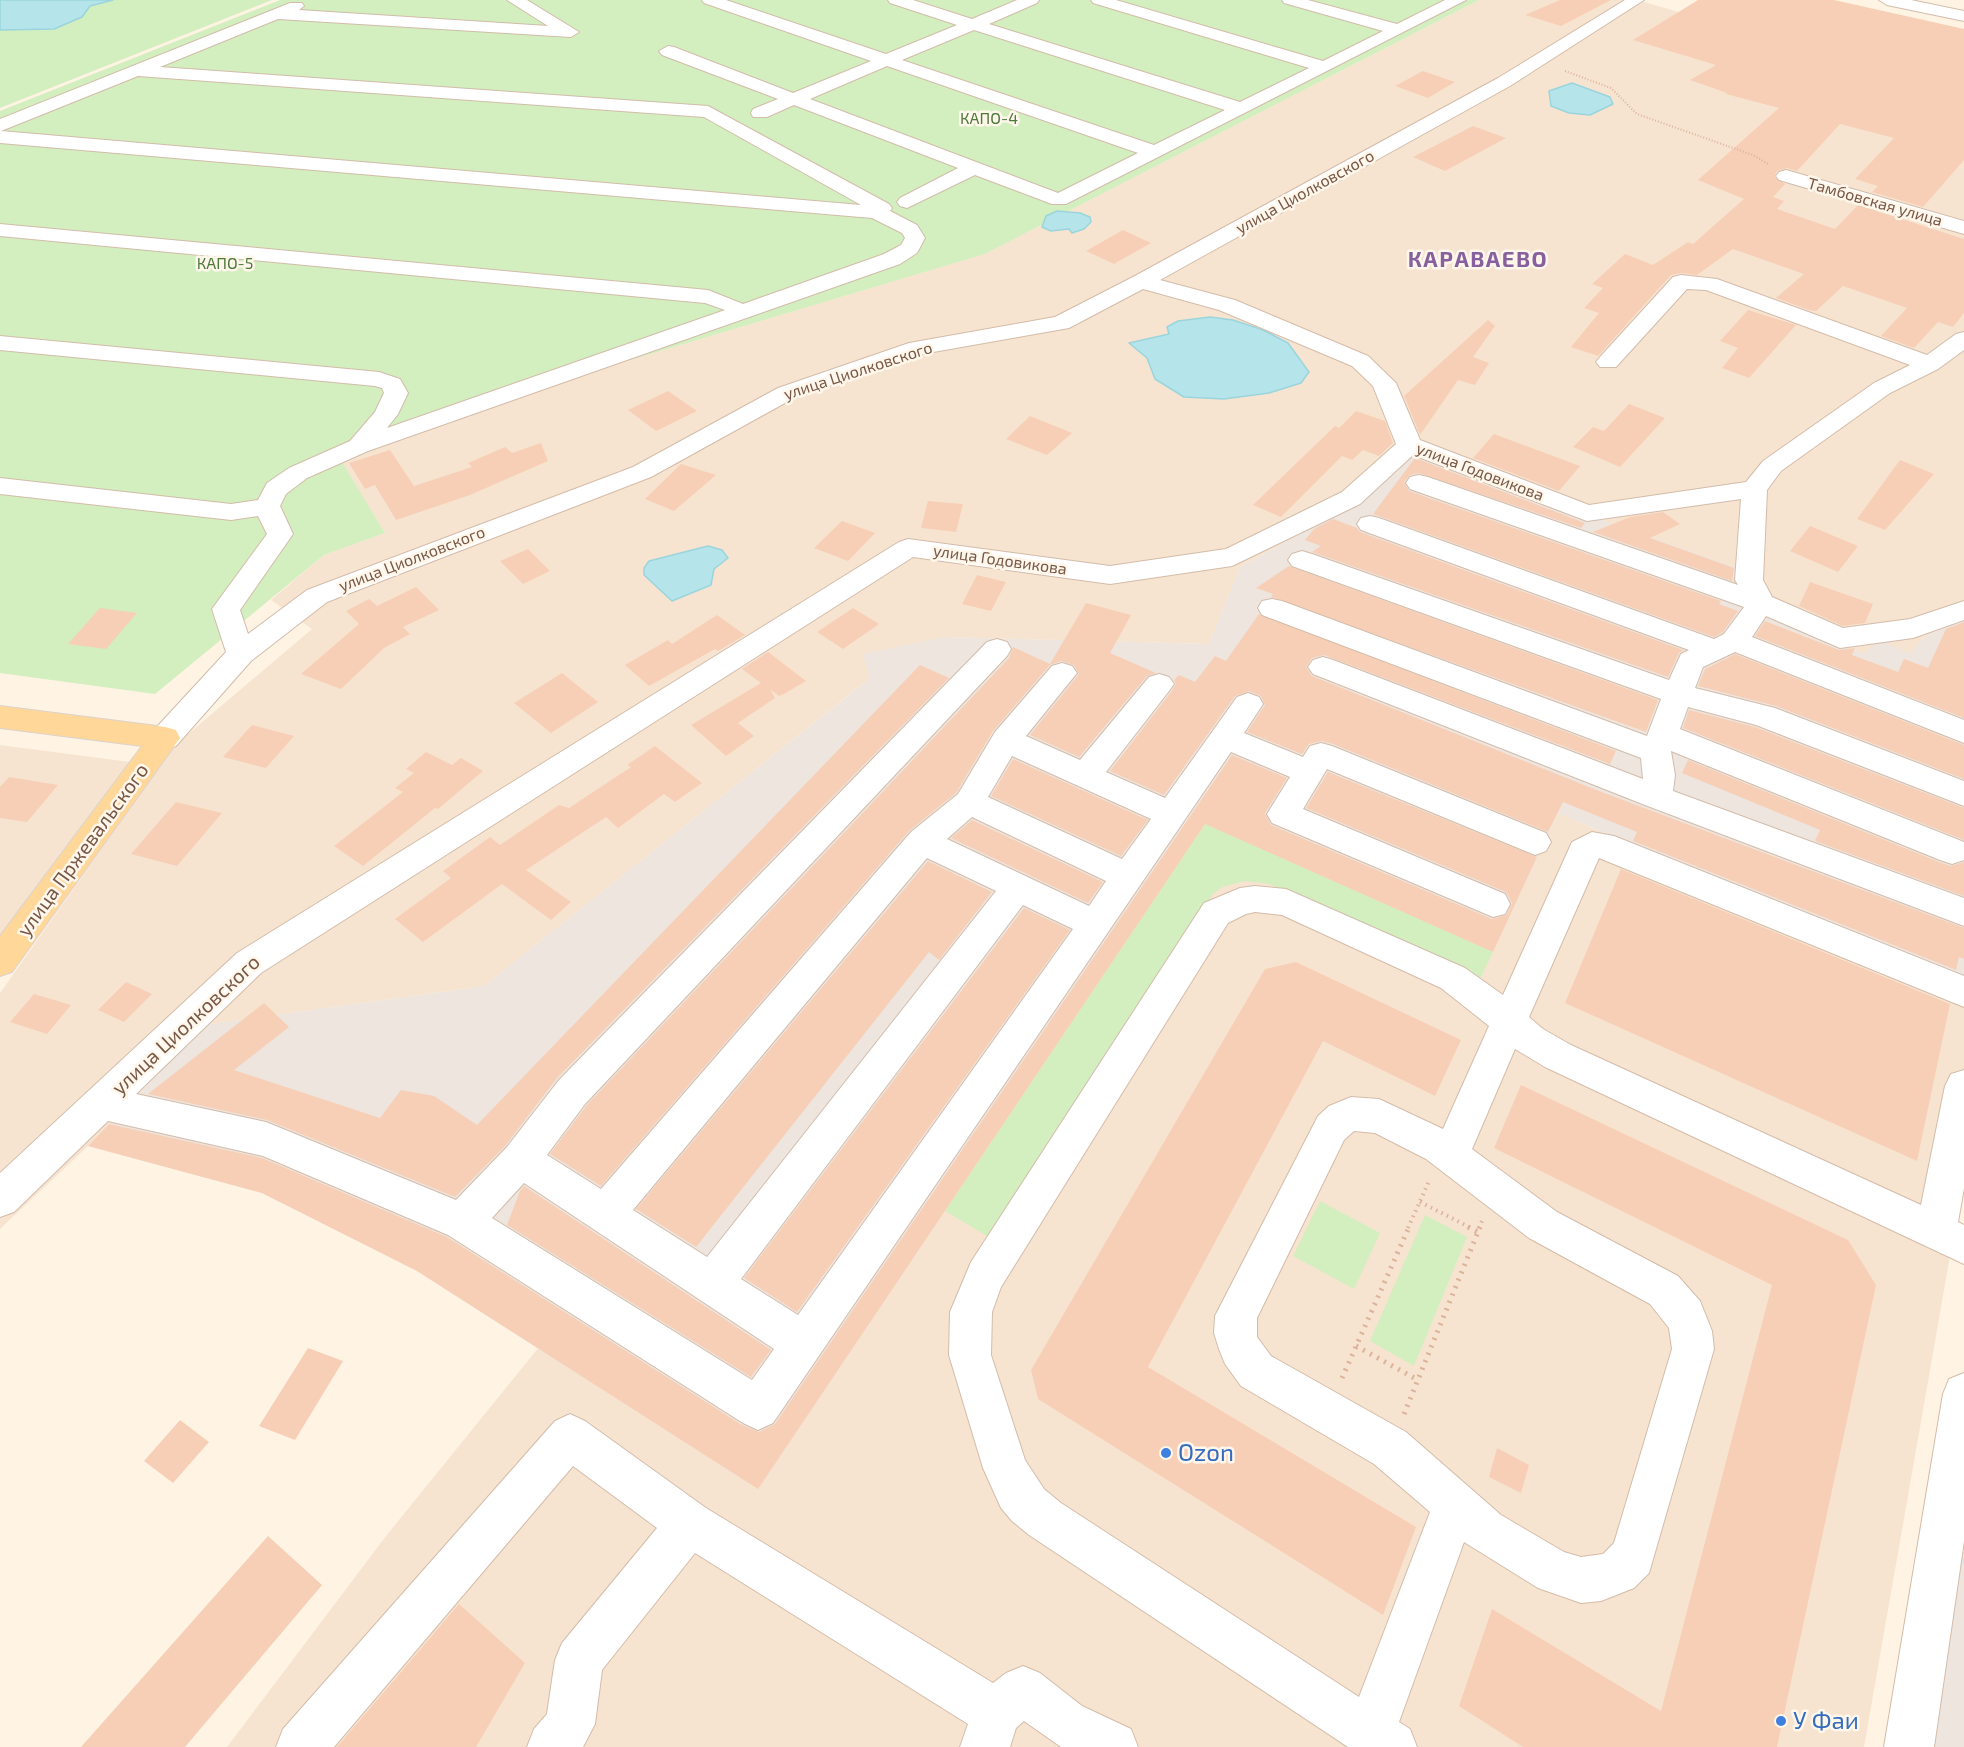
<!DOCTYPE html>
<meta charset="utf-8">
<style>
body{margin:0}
canvas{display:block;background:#fff3e3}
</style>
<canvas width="1964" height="1747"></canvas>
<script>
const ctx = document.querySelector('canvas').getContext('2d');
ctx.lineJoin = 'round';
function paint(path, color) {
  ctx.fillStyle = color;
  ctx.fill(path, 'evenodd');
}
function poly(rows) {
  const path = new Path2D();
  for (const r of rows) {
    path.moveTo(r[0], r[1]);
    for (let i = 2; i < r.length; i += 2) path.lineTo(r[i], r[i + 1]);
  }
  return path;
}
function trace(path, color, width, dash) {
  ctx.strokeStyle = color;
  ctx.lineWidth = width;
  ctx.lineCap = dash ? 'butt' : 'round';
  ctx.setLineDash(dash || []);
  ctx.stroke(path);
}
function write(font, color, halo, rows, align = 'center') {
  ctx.font = font + ' "Exo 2",sans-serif';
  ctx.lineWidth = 5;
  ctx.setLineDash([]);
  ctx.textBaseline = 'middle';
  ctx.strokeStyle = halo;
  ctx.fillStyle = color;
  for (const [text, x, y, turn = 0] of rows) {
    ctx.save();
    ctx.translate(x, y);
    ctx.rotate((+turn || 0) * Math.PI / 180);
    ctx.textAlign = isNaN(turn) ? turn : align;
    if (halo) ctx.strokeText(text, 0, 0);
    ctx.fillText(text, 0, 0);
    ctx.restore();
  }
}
paint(poly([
 [1479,0,1637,0,1703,19,1964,156,1964,617,1938,623,1910,653,1878,641,1865,654,1754,608,1361,501,1240,567,1209,644,944,637,864,655,870,678,484,986,205,1025,88,1146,0,1229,0,993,175,745,312,629,271,600,324,555,385,533,339,459,527,391,985,254],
 [0,745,130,762,0,935],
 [1558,813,1964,985,1964,1176,1864,1747,227,1747,386,1536,539,1347,758,1488,1205,824,1493,951]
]), '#f7e4d0');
paint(poly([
 [1407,451,1740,569,1754,608,1865,654,1878,640,1910,653,1938,623,1964,617,1964,985,1558,813,1493,952,1205,824,758,1489,417,1271,262,1193,88,1146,205,1025,484,986,869,679,863,654,944,637,1209,644,1240,567,1361,501],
 [1964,1479,1964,1747,1923,1747]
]), '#ede5de');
paint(poly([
 [0,0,272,0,0,108],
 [280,0,1479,0,985,254,527,391,340,459,385,533,324,555,155,694,0,673,0,111],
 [1205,824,1493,952,1480,979,1269,884,1245,881,1222,887,1212,895,992,1239,945,1211],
 [1320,1201,1380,1233,1354,1289,1293,1256],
 [1425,1215,1467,1237,1414,1366,1370,1341]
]), '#d3eebf');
const water = poly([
 [0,0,113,0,90,6,82,17,54,29,0,30,0,0],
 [1572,83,1610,97,1613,104,1590,115,1569,113,1551,106,1549,91,1572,83],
 [1057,211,1080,213,1090,217,1091,222,1084,229,1072,233,1069,229,1051,231,1042,227,1046,216,1057,211],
 [1210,317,1233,320,1263,330,1288,343,1309,372,1301,383,1269,393,1224,399,1184,397,1155,379,1147,358,1129,343,1169,334,1167,327,1178,321,1210,317],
 [708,546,722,550,728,558,714,569,711,585,672,601,644,575,644,568,649,561,708,546]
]);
paint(water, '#b5e4ea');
trace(water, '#9ad5dd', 1.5);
paint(poly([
 [1560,0,1611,0,1561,26,1525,15],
 [1698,0,1834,0,1964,29,1964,160,1923,207,1872,192,1878,186,1855,179,1894,138,1840,124,1797,171,1787,168,1777,171,1774,177,1785,184,1773,197,1784,201,1777,209,1835,229,1858,205,1964,239,1964,313,1953,327,1938,322,1914,348,1881,336,1907,308,1843,286,1816,311,1809,310,1776,298,1804,274,1733,249,1697,275,1681,273,1671,275,1598,356,1571,347,1599,313,1584,308,1603,288,1592,284,1625,254,1653,265,1688,242,1693,244,1744,199,1698,180,1779,108,1726,94,1727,93,1690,80,1716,65,1633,40],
 [1423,71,1455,82,1428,98,1395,86],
 [1473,126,1506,138,1445,171,1413,157],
 [1123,230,1151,243,1114,264,1086,251],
 [1748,310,1796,325,1749,378,1722,368,1738,348,1720,341],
 [1488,320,1495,326,1473,357,1489,363,1475,385,1458,380,1420,435,1404,396],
 [668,391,697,411,656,431,628,410],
 [1629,404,1665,418,1620,467,1573,447,1593,427,1604,431],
 [1356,411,1385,421,1393,443,1379,456,1363,450,1352,460,1342,456,1281,517,1253,505,1335,426,1339,428],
 [1030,416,1072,433,1047,455,1006,439],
 [1494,434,1580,466,1559,491,1473,458],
 [541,443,548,461,470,495,396,520,375,485,365,489,349,463,390,450,414,486,472,467,468,463,505,447,512,453],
 [1415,458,1585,523,1581,528,1419,473,1410,475,1404,482,1409,491,1721,601,1719,604,1738,611,1723,632,1714,637,1373,514],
 [1900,460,1934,474,1885,530,1857,519],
 [681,464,716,475,674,511,645,499],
 [928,501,963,504,956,532,921,528],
 [1663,512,1680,524,1650,538,1734,568,1732,581,1593,532,1630,517],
 [1333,519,1357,528,1360,532,1683,650,1679,653,1668,677,1312,552,1321,546,1305,540,1314,529],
 [842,521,875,533,848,561,814,548],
 [1810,526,1858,546,1838,572,1790,551],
 [528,549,550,571,523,584,500,561],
 [1289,566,1658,700,1646,732,1271,597,1273,594,1256,588],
 [977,575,1006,582,991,611,962,604],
 [1810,582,1873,604,1865,623,1843,626,1799,606],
 [416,587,439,610,403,627,410,634,384,648,341,689,301,674,359,624,346,611,369,599,377,606],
 [1086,603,1131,615,1110,653,1156,673,1147,676,1079,757,1030,735,1079,674,1074,665,1061,661,1050,665,993,731,956,793,909,831,601,1186,550,1154,587,1105,1009,658,1013,647,1050,664],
 [100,608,137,613,106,649,68,644],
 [853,608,879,624,843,649,817,632],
 [1259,614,1616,751,1610,764,1324,655,1312,658,1306,667,1312,676,1599,791,1964,928,1964,959,1959,957,1956,970,1633,841,1637,832,1563,802,1548,832,1333,744,1322,741,1309,744,1302,754,1247,732,1265,705,1261,696,1249,691,1235,696,1164,795,1110,771,1171,692,1176,684,1174,680,1179,675,1195,682,1215,656,1226,661],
 [717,615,745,635,718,651,715,649,649,686,625,665,668,640,672,644],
 [1765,621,1839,650,1855,648,1852,655,1898,672,1904,659,1928,668,1946,629,1964,622,1964,718,1755,636],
 [768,652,806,681,784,694,779,696,770,689,775,698,738,723,754,736,726,756,691,725,761,683,742,669],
 [1735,654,1964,745,1964,779,1776,706,1698,686,1705,669],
 [920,665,949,678,557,1078,505,1146,455,1197,267,1120,148,1094,264,1003,289,1027,234,1070,380,1118,401,1090,434,1096,477,1125],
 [562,673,598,702,551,733,514,703],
 [1689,710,1755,727,1964,808,1964,840,1683,728],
 [252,725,294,736,266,768,223,757],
 [655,746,702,783,675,802,664,794,618,828,606,817,526,870,571,902,551,920,502,884,423,942,395,919,451,878,443,871,490,837,500,845,559,805,569,808,631,767,627,765],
 [426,752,452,765,461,758,483,771,438,809,435,808,363,866,334,846,403,792,395,788,414,773,406,769],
 [1232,755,1287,778,1265,813,1271,825,1492,919,1507,915,1512,903,1506,892,1306,808,1328,772,1537,857,1493,952,1205,824,758,1489,417,1271,262,1193,88,1146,109,1124,262,1158,447,1237,742,1425,759,1432,775,1424],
 [1013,759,1073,786,1148,820,1121,856,991,796],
 [1688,760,1939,862,1951,866,1964,862,1964,896,1815,841,1820,830,1682,773],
 [9,777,58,785,27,822,0,818,0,787],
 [176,802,222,813,177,866,131,854],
 [972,820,1103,882,1088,903,951,838],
 [928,861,992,892,939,960,929,952,696,1247,636,1209],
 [1621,869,1950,1004,1917,1161,1565,1003],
 [1024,908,1070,930,797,1312,744,1278],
 [1296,962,1461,1040,1435,1096,1323,1041,1148,1367,1416,1527,1383,1615,1038,1399,1031,1370,1265,969],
 [126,982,152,994,124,1022,98,1010],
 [34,994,71,1005,47,1034,10,1022],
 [1521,1085,1848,1240,1876,1285,1777,1747,1523,1747,1459,1706,1492,1609,1661,1711,1772,1285,1494,1148],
 [524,1186,771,1350,751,1377,507,1225,520,1191],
 [308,1348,343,1361,295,1440,259,1426],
 [180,1420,209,1442,173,1483,144,1461],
 [1497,1448,1529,1465,1521,1493,1489,1477],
 [268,1536,322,1585,185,1747,81,1747],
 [459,1604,525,1663,476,1747,337,1747]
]), '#f7cfb7');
const minor = poly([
 [507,0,527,0,579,32,571,37,278,19,160,67,708,106,889,204,892,208,890,211,917,225,925,238,917,253,900,264,368,451,307,478,286,494,280,506,293,534,240,610,248,634,307,590,633,467,778,388,909,343,1055,317,1133,277,1498,78,1625,0,1644,0,1510,86,1160,280,1235,300,1368,356,1396,383,1420,440,1589,505,1746,482,1763,461,1874,383,1910,365,1706,290,1687,289,1616,367,1600,367,1596,362,1600,357,1673,277,1681,275,1717,279,1927,355,1956,334,1964,332,1964,350,1938,369,1890,393,1781,471,1767,490,1763,580,1772,597,1843,628,1910,619,1964,601,1964,620,1913,638,1840,648,1766,616,1752,637,1964,720,1964,743,1735,652,1703,667,1695,688,1775,708,1964,781,1964,806,1756,725,1688,707,1680,729,1964,842,1964,860,1952,864,1940,860,1671,751,1675,775,1673,791,1964,898,1964,926,1645,805,1313,674,1308,667,1313,660,1323,657,1333,660,1643,779,1641,758,1262,615,1258,608,1262,601,1272,599,1282,601,1647,736,1661,699,1292,566,1288,560,1292,554,1302,551,1312,554,1669,680,1681,654,1689,650,1361,530,1357,524,1361,518,1370,516,1379,518,1714,639,1724,634,1744,607,1410,489,1406,483,1410,477,1419,475,1428,477,1738,585,1735,580,1741,499,1587,521,1413,455,1360,504,1232,566,1110,584,913,557,261,973,136,1094,266,1122,456,1200,507,1147,559,1080,987,642,997,639,1007,642,1011,649,1007,656,585,1104,547,1155,601,1189,911,832,958,794,995,732,1052,666,1062,663,1072,666,1077,673,1026,736,1080,760,1149,677,1159,674,1169,677,1174,684,1169,691,1106,772,1165,798,1237,697,1248,693,1259,697,1263,704,1244,733,1303,757,1310,746,1321,743,1332,746,1546,833,1551,842,1546,851,1535,855,1327,769,1303,809,1505,894,1510,904,1505,914,1493,917,1272,823,1267,814,1290,777,1231,752,773,1423,758,1430,743,1423,448,1235,263,1156,108,1121,14,1212,0,1217,0,1173,237,953,899,542,908,539,1110,566,1226,549,1342,492,1396,444,1373,386,1352,366,1219,310,1143,289,1069,328,922,354,794,398,651,477,327,602,251,661,176,746,165,749,154,746,150,738,154,730,226,652,212,609,267,534,258,516,231,520,0,494,0,478,231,504,258,500,267,483,289,468,350,441,375,412,384,393,382,388,375,386,0,350,0,336,379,372,400,379,408,393,398,414,387,428,725,310,705,303,0,236,0,224,708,290,743,304,884,254,901,245,905,238,902,233,872,218,0,143,0,119,290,3,302,3,304,6,299,10,548,26,507,0],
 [138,76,704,117,861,205,1,131,138,76],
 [1012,756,1074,784,1151,819,1122,859,988,797,1012,756],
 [972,817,1106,881,1089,906,947,839,972,817],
 [927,858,996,891,707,1257,633,1210,927,858],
 [1023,905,1073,929,798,1315,741,1279,1023,905],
 [524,1183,774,1349,752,1380,492,1218,524,1183],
 [702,0,726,0,886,54,957,25,890,3,888,0,913,0,972,19,1017,0,1039,0,1037,3,989,24,1240,102,1309,68,1093,3,1091,0,1116,0,1323,61,1383,31,1284,3,1282,0,1308,0,1397,24,1445,0,1466,0,1066,204,1052,204,975,175,907,208,900,206,897,202,900,198,958,168,794,105,767,117,753,117,751,113,753,109,778,99,662,55,659,51,668,46,674,47,793,93,871,61,704,3,702,0],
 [974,30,1225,110,1154,145,902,60,974,30],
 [887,66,1138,153,1058,193,810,99,887,66],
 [1879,0,1911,0,1964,11,1964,21,1887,5,1879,0],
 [1786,170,1964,221,1964,234,1779,180,1776,176,1779,172,1786,170],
 [1592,832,1614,836,1964,976,1964,1007,1599,858,1529,1017,1543,1029,1571,1045,1921,1205,1945,1086,1951,1074,1964,1070,1964,1188,1958,1222,1964,1225,1964,1264,1545,1067,1515,1049,1472,1149,1557,1212,1678,1276,1700,1301,1712,1331,1714,1349,1649,1573,1634,1588,1601,1601,1581,1603,1538,1588,1464,1542,1399,1722,1410,1729,1417,1747,1348,1747,1029,1535,1012,1521,1001,1508,983,1468,949,1355,950,1312,971,1262,1204,903,1240,888,1255,886,1286,889,1465,968,1503,995,1572,842,1592,832],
 [1255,912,1282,915,1441,988,1489,1026,1443,1129,1379,1099,1351,1097,1329,1106,1318,1116,1215,1316,1214,1333,1219,1349,1225,1364,1241,1386,1374,1464,1430,1512,1359,1697,1061,1503,1044,1489,1025,1460,991,1355,992,1312,1001,1287,1228,923,1246,914,1255,912],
 [1354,1131,1375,1133,1426,1159,1529,1238,1650,1304,1669,1328,1672,1349,1614,1543,1603,1554,1581,1557,1564,1552,1501,1515,1406,1432,1271,1356,1257,1337,1257,1318,1344,1140,1354,1131],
 [1964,1373,1964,1541,1934,1747,1884,1747,1943,1394,1949,1379,1964,1373],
 [570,1414,585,1421,706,1508,993,1683,1006,1673,1023,1666,1040,1673,1082,1706,1131,1729,1138,1747,1061,1747,1024,1721,1016,1728,1010,1747,960,1747,968,1724,695,1553,602,1670,595,1724,583,1747,527,1747,534,1729,547,1714,555,1660,562,1643,657,1528,573,1466,334,1747,276,1747,283,1729,555,1421,570,1414]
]);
const major = poly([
 [0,706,165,727,176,730,180,738,12,972,0,976,0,936,142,746,0,728,0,706]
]);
trace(minor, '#d3bcaa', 2);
trace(major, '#dcd3cf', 2);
trace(poly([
 [1565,71,1611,88,1637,114,1753,155,1768,164]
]), '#dcb29a', 2, [1, 2]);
trace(poly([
 [1420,1202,1471,1228],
 [1408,1228,1430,1179],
 [1479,1228,1482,1221]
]), '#dcb29a', 4, [1.5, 4.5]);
trace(poly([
 [1468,1227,1478,1232],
 [1356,1346,1418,1380],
 [1342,1378,1409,1227],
 [1404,1414,1480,1227]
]), '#dcb29a', 5, [2, 6]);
paint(minor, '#fff');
paint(major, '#ffd799');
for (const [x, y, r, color] of [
 [1166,1453,6,"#3f7fe0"],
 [1781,1721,6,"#3f7fe0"]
]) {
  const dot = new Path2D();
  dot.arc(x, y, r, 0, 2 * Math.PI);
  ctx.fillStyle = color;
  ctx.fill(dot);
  trace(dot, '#fff7eb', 2);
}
write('16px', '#4e7a3a', '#fff7eb', [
 ["КАПО-4",989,119],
 ["КАПО-5",225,264]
]);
write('16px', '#795746', '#fff7eb', [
 ["улица Циолковского",1305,192,-29],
 ["Тамбовская улица",1875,202,16],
 ["улица Циолковского",858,371,-18],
 ["улица Годовикова",1480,472,21],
 ["улица Циолковского",412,559,-21],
 ["улица Годовикова",1000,560,8]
]);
write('20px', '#795746', '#fff7eb', [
 ["улица Пржевальского",83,850,-54],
 ["улица Циолковского",186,1025,-43]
]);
ctx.letterSpacing = '1.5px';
write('bold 22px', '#88609e', '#fff7eb', [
 ["КАРАВАЕВО",1478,260]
]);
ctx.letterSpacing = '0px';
write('24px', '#366cbe', '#fff7eb', [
 ["Ozon",1178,1453],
 ["У Фаи",1793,1721]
], 'left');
</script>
